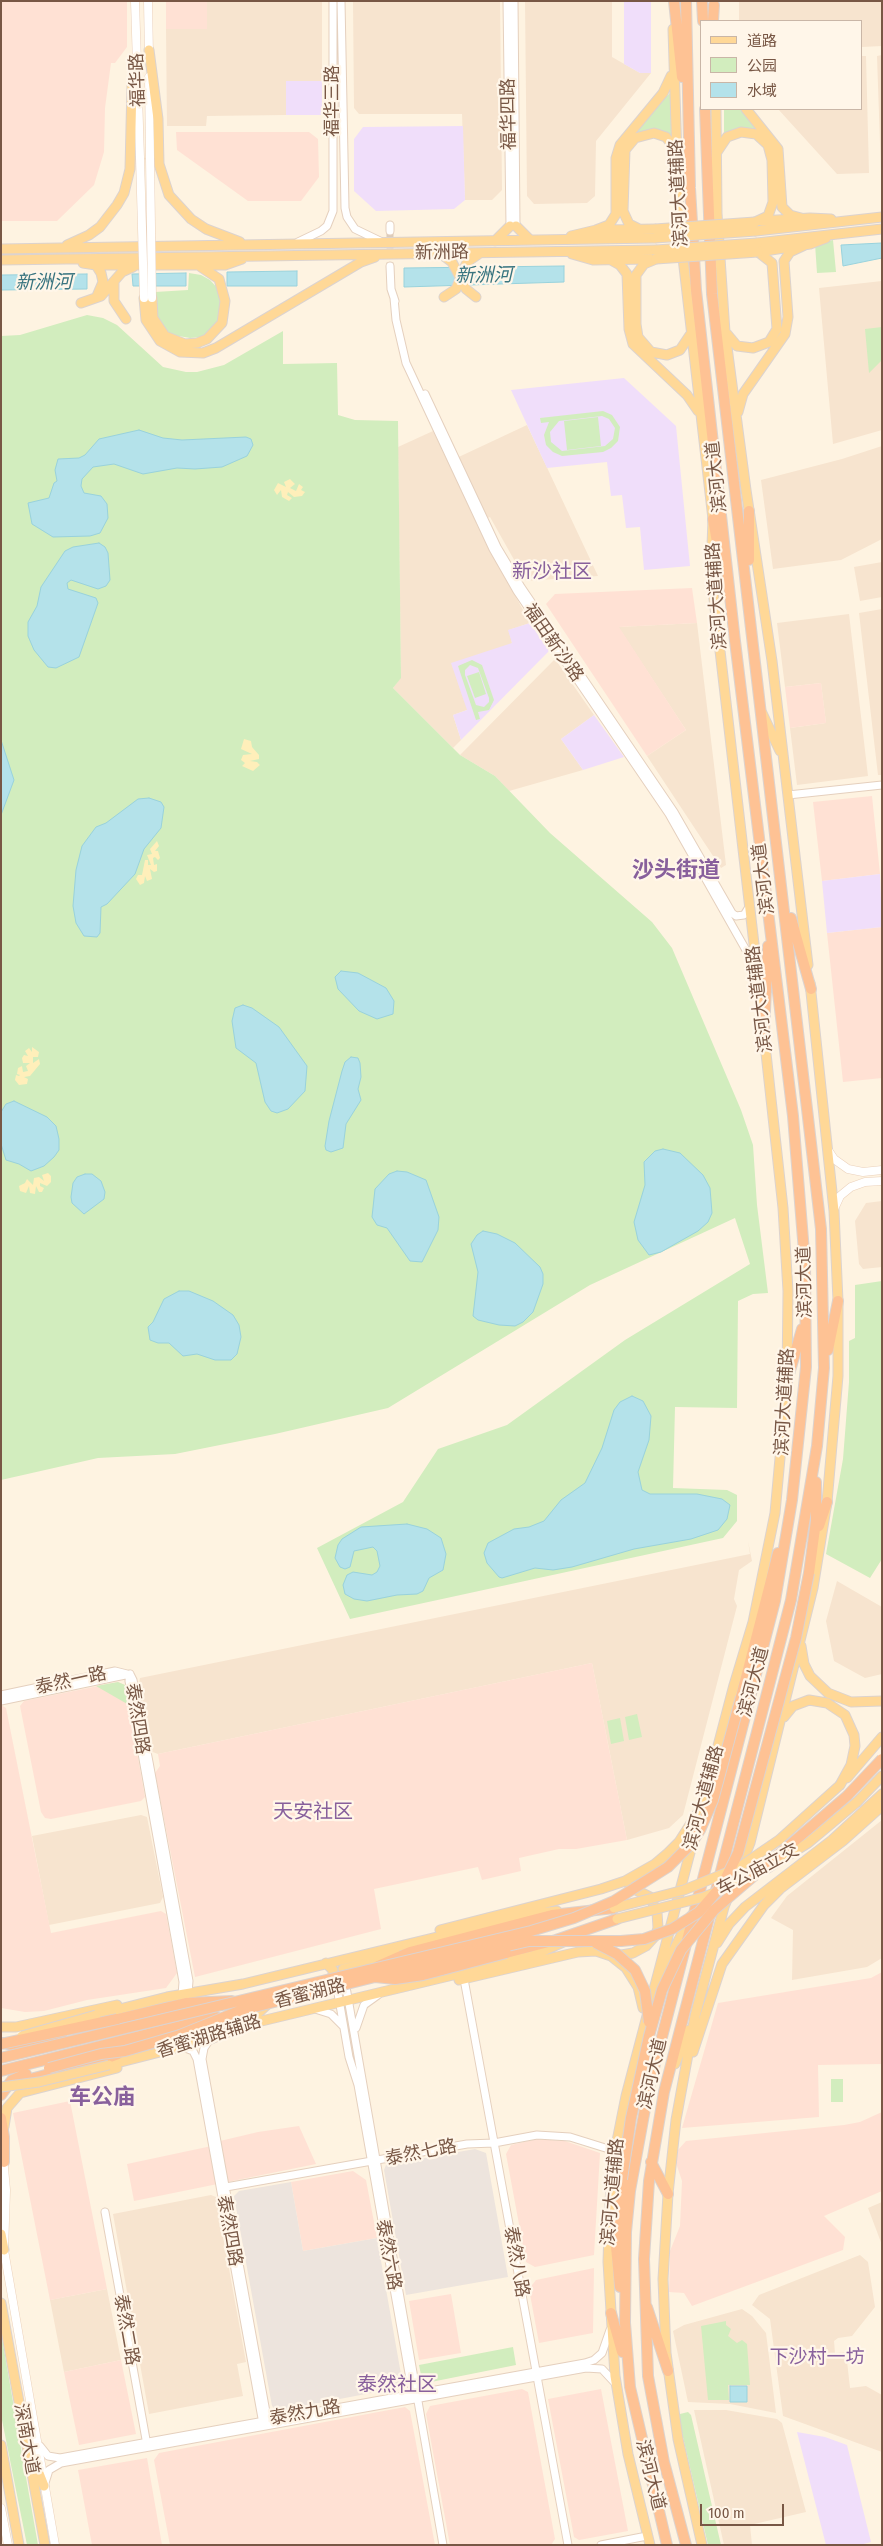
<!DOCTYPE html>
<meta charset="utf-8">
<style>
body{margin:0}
#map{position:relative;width:883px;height:2546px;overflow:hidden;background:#fef3e1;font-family:"Fira Sans Condensed","Noto Sans SC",sans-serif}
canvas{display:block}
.frame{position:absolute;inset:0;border:2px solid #785745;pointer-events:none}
.legend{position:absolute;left:700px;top:20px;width:162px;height:90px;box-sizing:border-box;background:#fff6e9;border:1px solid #c9b6a7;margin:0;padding:6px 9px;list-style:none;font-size:15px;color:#785745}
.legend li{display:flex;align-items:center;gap:10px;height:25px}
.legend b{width:25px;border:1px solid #c9b6a7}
.scale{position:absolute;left:700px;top:2504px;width:84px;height:22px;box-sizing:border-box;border:2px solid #785745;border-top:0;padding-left:6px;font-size:15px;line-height:18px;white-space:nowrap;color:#785745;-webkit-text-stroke:4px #fff6e9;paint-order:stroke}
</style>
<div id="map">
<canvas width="883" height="2546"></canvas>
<div class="frame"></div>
<ul class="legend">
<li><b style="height:6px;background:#ffd897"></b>道路</li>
<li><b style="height:14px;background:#d2edbe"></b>公园</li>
<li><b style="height:14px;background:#b4e2ea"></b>水域</li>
</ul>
<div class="scale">100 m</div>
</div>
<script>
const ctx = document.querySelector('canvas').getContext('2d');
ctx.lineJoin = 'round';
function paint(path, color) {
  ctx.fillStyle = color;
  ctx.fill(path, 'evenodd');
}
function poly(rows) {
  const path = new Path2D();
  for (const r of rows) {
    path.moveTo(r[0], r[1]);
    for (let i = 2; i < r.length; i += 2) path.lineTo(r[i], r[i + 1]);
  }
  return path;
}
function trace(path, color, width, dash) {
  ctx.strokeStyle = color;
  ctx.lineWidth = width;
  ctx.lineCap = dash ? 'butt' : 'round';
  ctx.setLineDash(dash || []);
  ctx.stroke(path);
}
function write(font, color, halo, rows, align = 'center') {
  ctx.font = font + ' "Fira Sans Condensed","Noto Sans SC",sans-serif';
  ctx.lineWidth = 4.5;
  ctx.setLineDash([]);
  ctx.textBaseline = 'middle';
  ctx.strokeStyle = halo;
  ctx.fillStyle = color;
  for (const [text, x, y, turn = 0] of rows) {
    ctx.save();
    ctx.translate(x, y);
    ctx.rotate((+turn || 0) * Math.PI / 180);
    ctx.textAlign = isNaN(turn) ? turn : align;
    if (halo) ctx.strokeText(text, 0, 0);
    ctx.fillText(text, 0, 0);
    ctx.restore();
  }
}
paint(poly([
 [207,1,322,1,322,81,286,81,286,115,207,116,206,126,167,126,166,29,207,28],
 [353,1,500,1,502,190,492,200,465,200,462,114,359,114,354,108],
 [525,1,612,1,612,57,640,73,651,73,596,141,595,196,587,203,534,204,527,196],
 [739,1,882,1,882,46,862,47,862,21,739,21],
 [882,55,882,173,881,173,877,56],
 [862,56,866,56,869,173,837,174,778,109,862,109],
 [882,281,882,430,833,444,819,288],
 [527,425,598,576,526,581,490,517,476,523,530,623,509,630,512,643,467,710,453,715,461,740,453,748,393,688,401,677,398,447,433,431,448,462],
 [882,446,882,539,841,560,773,569,761,480,842,459],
 [882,562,882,597,860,601,854,567],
 [882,609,882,775,878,775,859,613],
 [849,614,868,776,797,785,790,728,826,723,821,683,785,687,777,623],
 [697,623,726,865,721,868,647,756,686,730,618,627],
 [555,659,594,715,561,739,583,770,509,791,495,776,460,755],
 [882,1201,882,1267,863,1269,859,1264,855,1221,866,1203],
 [748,1541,752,1561,739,1570,734,1599,737,1606,683,1815,669,1828,627,1840,592,1663,158,1754,150,1751,138,1687,140,1678,750,1554],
 [837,1581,882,1607,882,1674,865,1678,834,1661,826,1621],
 [141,1815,147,1817,163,1897,160,1903,49,1925,32,1836],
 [882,1820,882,1958,867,1967,792,1980,793,1930,771,1918,787,1896],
 [211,2195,216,2197,246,2362,237,2364,243,2396,149,2414,113,2214],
 [882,2202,882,2245,868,2208],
 [860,2255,868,2262,875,2307,852,2336,838,2338,834,2341,835,2353,846,2352,850,2388,866,2386,882,2395,882,2452,783,2416,770,2319,752,2305,759,2295],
 [107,2289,121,2360,64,2372,50,2300],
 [742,2309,752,2316,766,2333,776,2413,730,2404,688,2402,673,2331,684,2325],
 [694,2410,726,2410,777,2419,782,2423,806,2512,750,2525,752,2545,724,2545]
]), '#f7e4cf');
paint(poly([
 [1,1,127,1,127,47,115,63,111,63,105,108,104,152,94,185,57,221,1,221],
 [166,1,207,1,207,29,166,29],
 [176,132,309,132,318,139,319,177,301,201,248,201,177,150],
 [692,588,697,623,619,627,686,730,647,756,546,604,555,594],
 [821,683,826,723,790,728,785,687],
 [872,796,880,874,822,881,813,802],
 [882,927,882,1078,843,1082,827,933],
 [592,1663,627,1840,576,1849,559,1849,519,1858,521,1871,482,1880,478,1867,374,1889,381,1929,195,1977,155,1773,160,1766,158,1754],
 [118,1682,125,1685,145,1797,141,1801,51,1819,45,1818,41,1812,20,1706,24,1701],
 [1,1705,6,1708,51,1933,161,1911,166,1914,177,1973,166,1988,87,2000,44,2011,25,2012,1,2008],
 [882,1972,882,2064,818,2065,819,2117,682,2128,718,2003,871,1978],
 [70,2101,107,2289,50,2300,13,2113],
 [882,2112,882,2191,824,2216,845,2237,843,2250,692,2306,684,2293,669,2292,670,2251,680,2226,682,2181,676,2163,678,2150,686,2141,844,2125,860,2122],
 [299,2126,316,2164,134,2201,127,2164,221,2144,220,2141,258,2132],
 [537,2139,565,2141,600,2153,594,2255,535,2267,526,2262,506,2154,511,2145],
 [353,2171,366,2180,377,2238,303,2251,291,2182],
 [594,2268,593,2333,539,2343,529,2289,536,2280],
 [451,2294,461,2353,419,2360,409,2301],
 [121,2360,136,2434,79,2445,64,2372],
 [522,2389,528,2392,555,2539,551,2545,450,2545,426,2414,430,2406],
 [601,2389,628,2531,579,2540,574,2537,548,2399],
 [405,2407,410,2411,435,2545,170,2545,154,2460,159,2453],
 [147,2458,162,2545,92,2545,78,2470]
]), '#ffe1d4');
paint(poly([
 [475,2149,486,2153,508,2277,406,2295,384,2170,386,2165],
 [291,2182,303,2251,377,2238,402,2380,397,2388,277,2411,272,2406,234,2196,239,2191]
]), '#ede4dd');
paint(poly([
 [624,1,651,1,651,73,640,73,624,64],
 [286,81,322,81,322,115,286,115],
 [463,126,465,200,454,209,376,211,354,191,354,139,363,127],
 [624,378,676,426,690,566,644,570,640,527,626,528,622,495,611,496,607,462,547,468,511,390],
 [530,623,549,651,461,740,453,715,467,710,451,663,512,643,508,630],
 [594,715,624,757,583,770,561,739],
 [880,874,882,927,827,933,822,881],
 [797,2432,825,2437,847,2445,871,2542,860,2545,826,2545]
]), '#f0defa');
paint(poly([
 [672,91,672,137,668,134,631,138,651,112],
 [724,109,740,109,768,138,759,132,747,128,739,129,724,136],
 [833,240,836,272,817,273,815,244],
 [189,273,201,275,210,280,219,290,222,302,220,320,210,332,201,337,190,338,173,335,164,329,157,317,155,292,188,290],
 [87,315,103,318,117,325,163,367,186,372,197,372,224,365,283,331,283,364,337,363,338,415,355,420,398,421,401,678,393,688,460,755,495,776,550,833,652,922,672,948,741,1110,753,1145,757,1205,768,1293,753,1294,738,1301,737,1408,675,1407,673,1488,727,1490,737,1495,737,1521,723,1538,350,1619,317,1548,403,1502,438,1449,507,1425,625,1340,750,1264,735,1218,590,1285,388,1408,275,1434,175,1454,98,1458,1,1480,1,336,20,335],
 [882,327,882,360,869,373,865,329],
 [603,411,612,415,620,427,618,441,611,448,603,452,562,456,553,452,546,445,544,435,549,422,541,423,540,418],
 [602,416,609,419,615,428,613,439,605,446,562,451,551,442,550,432,559,421],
 [598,417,601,446,567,450,564,421],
 [472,660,482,665,494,700,489,710,478,712,480,719,476,720,458,666],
 [470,665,478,668,489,698,489,702,484,707,476,705,465,675,465,670],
 [479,672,486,694,475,698,467,676],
 [882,1281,882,1559,870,1578,826,1554,843,1459,849,1382,849,1341,855,1338,855,1285],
 [118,1682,125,1685,129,1705,96,1686],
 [637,1714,642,1737,629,1740,625,1717],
 [620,1718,624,1741,611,1744,607,1721],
 [831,2079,843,2079,843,2102,831,2102],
 [726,2321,726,2325,731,2329,728,2336,737,2343,742,2340,747,2344,750,2385,728,2385,729,2400,708,2400,701,2326],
 [1,2332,24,2466,38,2545,27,2545,1,2415],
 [513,2347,516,2365,426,2383,422,2380,419,2365],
 [688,2412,691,2415,721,2545,708,2545,679,2420,680,2414]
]), '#d2edbe');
paint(poly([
 [290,479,295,484,290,488,296,491,299,484,303,487,301,490,305,492,302,496,294,497,288,492,287,495,292,498,289,501,282,497,281,490,277,495,274,490,278,483,286,487,284,482],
 [244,739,251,741,252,747,259,755,259,759,250,761,257,762,260,765,253,771,242,766,245,763,241,760,243,755,252,754,241,749],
 [157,841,159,846,155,851,158,851,160,858,158,860,155,857,153,858,154,865,157,864,157,871,154,872,150,869,152,879,147,881,145,876,144,883,140,885,136,879,138,875,142,875,145,860,148,860,148,865,151,865,147,855,152,854,150,849],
 [32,1047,39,1052,38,1057,33,1057,33,1063,39,1059,40,1064,30,1076,24,1077,28,1079,27,1084,19,1085,15,1080,16,1075,19,1076,20,1075,17,1074,18,1068,22,1066,23,1072,28,1071,26,1066,30,1063,23,1063,22,1058,24,1055,28,1056,25,1051,29,1048,32,1052],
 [48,1173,51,1176,51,1182,47,1186,40,1183,40,1186,44,1188,42,1192,39,1192,36,1186,35,1194,30,1193,29,1186,26,1193,20,1191,19,1186,25,1183,27,1179,33,1185,34,1178,39,1177,44,1181,42,1175]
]), '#ffefba');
const water = poly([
 [882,243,882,258,843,266,841,245,882,243],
 [564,266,564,282,404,287,404,268,564,266],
 [297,271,297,286,227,286,227,272,297,271],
 [186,273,186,286,133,286,132,274,186,273],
 [87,274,87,289,1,290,1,275,87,274],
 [139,430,163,438,182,440,246,437,251,439,253,445,247,456,222,467,195,469,177,468,143,474,114,464,93,467,82,479,81,486,84,493,101,496,107,504,108,518,100,533,90,536,53,537,32,524,28,503,49,498,54,483,57,481,55,470,58,459,79,458,85,455,99,439,139,430],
 [99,543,105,547,108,553,110,580,106,586,98,589,71,580,67,583,68,589,96,598,98,603,79,657,56,668,48,667,34,650,28,636,28,622,37,606,41,587,65,551,73,547,99,543],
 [1,740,14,780,1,815,1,740],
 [149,798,161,802,164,807,161,828,144,849,135,874,107,904,101,907,100,933,97,937,84,936,76,923,73,906,76,870,82,846,96,827,106,823,138,799,149,798],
 [341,971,358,973,386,988,394,1001,393,1014,377,1019,359,1011,338,989,335,977,341,971],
 [243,1005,252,1008,279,1027,307,1066,305,1091,288,1109,277,1113,271,1111,265,1102,256,1063,236,1048,232,1021,235,1008,243,1005],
 [351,1057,358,1058,360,1063,361,1077,358,1089,361,1100,346,1124,343,1148,331,1152,326,1150,325,1146,329,1121,342,1071,345,1062,351,1057],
 [14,1101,47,1117,56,1126,59,1139,59,1150,54,1157,44,1166,31,1171,19,1164,6,1160,1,1144,1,1112,6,1104,14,1101],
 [663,1149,680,1153,703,1175,710,1188,712,1213,708,1222,698,1231,661,1252,649,1255,638,1240,634,1222,645,1185,644,1162,655,1151,663,1149],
 [397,1171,407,1172,426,1180,439,1217,438,1230,422,1262,410,1261,387,1228,377,1225,372,1217,375,1189,389,1174,397,1171],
 [85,1174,92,1174,101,1181,105,1192,104,1199,84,1214,72,1203,71,1197,73,1183,77,1177,85,1174],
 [483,1231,497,1234,515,1243,540,1267,543,1274,543,1284,533,1312,523,1322,515,1326,499,1325,478,1320,473,1316,478,1272,471,1244,477,1235,483,1231],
 [179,1291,189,1291,213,1301,233,1315,239,1325,241,1337,237,1354,231,1360,215,1360,197,1354,183,1356,169,1343,158,1343,150,1340,148,1327,153,1322,164,1299,179,1291],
 [632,1396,643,1401,651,1416,649,1440,638,1472,642,1490,650,1494,697,1494,722,1499,730,1505,727,1519,718,1530,691,1539,634,1549,572,1567,553,1570,535,1568,502,1578,499,1577,487,1563,484,1553,488,1543,514,1529,529,1527,544,1521,561,1500,585,1483,602,1448,614,1410,620,1402,632,1396],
 [407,1524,427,1529,441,1538,446,1554,443,1570,429,1578,423,1591,417,1594,397,1595,367,1601,354,1599,345,1594,343,1585,347,1575,353,1572,372,1575,377,1572,380,1566,377,1551,373,1547,354,1551,350,1567,345,1569,340,1567,335,1558,338,1545,342,1539,361,1527,407,1524],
 [730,2386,747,2386,747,2402,730,2402,730,2386]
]);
paint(water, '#b4e2ea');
trace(water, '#99d2dc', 1);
trace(poly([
 [390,231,390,266]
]), '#dcccba', 7, [7, 3.5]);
const tertiary = poly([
 [341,1,345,208,347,217,355,229,380,241],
 [507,1,510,226],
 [514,1,516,226],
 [390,225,390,231],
 [298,242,321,231,327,226,333,211,333,1],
 [390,266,391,289,395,301],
 [394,298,396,320,406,363,493,549,517,591,669,814,755,966],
 [425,394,497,547,521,587,674,812,732,913,736,916,744,915,749,907],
 [788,795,882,785],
 [130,1674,133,1680,149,1762,189,1981,188,1993],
 [130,1674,129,1681,183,1982,182,1995],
 [1,1695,115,1671,127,1674],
 [1,1701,130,1674],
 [464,1979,568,2545],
 [345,1981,443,2545],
 [336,1982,349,2057,358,2085,413,2396],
 [315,2009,331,2014,343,2026],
 [356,2028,364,2005,378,1995],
 [210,2039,204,2048,202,2059,268,2423],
 [183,2047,193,2051,197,2059,263,2424],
 [226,2187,467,2144,494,2143,537,2135,570,2137,615,2151],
 [105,2212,147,2445],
 [40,2446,48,2456,60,2458,585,2363,594,2360,602,2353,610,2330],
 [45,2483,49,2470,61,2463,586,2368,602,2369,615,2383],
 [601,2545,647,2536]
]);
const secondary = poly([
 [135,1,140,158],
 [148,1,149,56],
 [149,77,150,158],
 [828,1150,834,1159,848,1169,863,1172,882,1170],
 [834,1209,840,1196,851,1187,865,1182,882,1181],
 [3,2157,6,2190,4,2250,55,2545],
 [1,2508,8,2545]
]);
const primary = poly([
 [673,29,679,223,713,519,711,573,762,1013],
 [149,50,158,119,159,164,169,195,191,219,206,229,240,242],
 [716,109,717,213,725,332,746,490,772,661,808,965],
 [746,109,778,149,782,207,790,215,801,218],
 [717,152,727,137,741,132,756,134,768,145,772,160,773,202,768,216,755,222],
 [761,221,810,218,831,219],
 [516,226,530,240],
 [596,230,609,225,616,214,616,158,620,145,663,93,671,76],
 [641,230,629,224,623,211,625,150,635,138,654,133,666,137,675,149],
 [756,231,882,217],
 [571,236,596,230,655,229],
 [495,241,510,226],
 [757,243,882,229],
 [67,245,89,235,100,227,117,205,124,193,130,169,132,85,137,57],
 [1,249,655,238],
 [758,252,810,244,826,238],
 [440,253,452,262,466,289,476,297],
 [572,254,593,260,650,259],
 [656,259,644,264,636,275,636,324,638,337,651,352,667,355,680,350,690,335],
 [1,260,656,250],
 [611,260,620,265,627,274,629,329,633,344,687,395,698,411],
 [83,263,96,265,225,265,242,259],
 [96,265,101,273,103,282,97,296],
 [114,283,114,301,126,319],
 [444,297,456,289,467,262,480,253],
 [144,298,146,320,160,341,180,352,203,353,216,348,361,262,375,257],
 [152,298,153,318,165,336,185,344,197,343,207,339,222,323,225,301,219,279,201,267],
 [81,303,101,296,122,272,133,267],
 [727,334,737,346,753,348,769,342,777,329,772,263,758,252],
 [738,412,743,394,785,334,788,317,784,261,790,252,805,245],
 [762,713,780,751],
 [801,1646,804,1664,810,1676,828,1693,851,1702,882,1701],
 [784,1717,793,1706,809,1700,827,1703,845,1715,854,1735,855,1746,851,1765,840,1785],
 [847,1778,882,1737],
 [857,1802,882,1776],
 [440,1930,601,1889,625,1881,655,1864,668,1853,679,1842,697,1814],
 [717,1943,729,1924,745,1907,832,1840,882,1794],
 [616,1956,633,1953,646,1946,656,1935,658,1928,657,1912,650,1897,630,1887],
 [326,1963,333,1970,333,1976,328,1983],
 [343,1969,375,1961,395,1952],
 [663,1971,691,1916],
 [459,1980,578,1952,596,1951,611,1956,626,1968,638,1987,643,2008],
 [96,2015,167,1997,243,1984,532,1914,557,1911],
 [245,2025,269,2003],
 [1,2027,16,2027,117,2005],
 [693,2052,722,1964,764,1905,780,1889,843,1841,882,1806],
 [675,2064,689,2030],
 [109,2065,211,2039,245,2025,532,1956,568,1940],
 [4,2127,7,2108,20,2093,117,2068],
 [1,2234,4,2250],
 [1,2303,45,2545],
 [1,2445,19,2545],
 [33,2458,44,2486],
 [650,2545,628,2454,615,2376,608,2262,610,2200,615,2151,626,2096,734,1685,753,1622,775,1513,787,1381,788,1291,783,1208,763,1026],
 [702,2545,678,2439,666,2353,663,2279,668,2194,676,2120,695,2016,724,1907,750,1843,813,1588,827,1502,838,1376,838,1301,834,1211,810,983]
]);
const trunk = poly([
 [674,1,682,77],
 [702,1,703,21],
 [713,21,714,5],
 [713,519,720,560],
 [749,560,749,511],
 [791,918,811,989],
 [764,1032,768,946],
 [828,1350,838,1301],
 [787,1381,802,1329],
 [819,1526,827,1502],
 [809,1573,816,1521,816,1482],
 [741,1697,778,1553],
 [506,1953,556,1940,617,1919],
 [378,1966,410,1952,552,1915,614,1908],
 [109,2021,186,2003,232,2001],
 [3,2043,19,2046,61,2036],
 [1,2071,216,2017],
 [19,2082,102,2060,118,2054],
 [1,2095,12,2080,26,2074],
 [1,2118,4,2137,4,2162],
 [651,2162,668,2194],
 [620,2287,616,2247,622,2179],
 [647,2307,668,2371],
 [611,2313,622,2352],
 [667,2545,630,2387,625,2323,626,2232,630,2191,649,2087,775,1601,792,1500,806,1367,805,1264,793,1116,735,641,696,290,690,188,686,1],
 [686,2545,664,2462,648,2376,644,2259,649,2181,664,2092,791,1600,817,1446,824,1368,821,1229,712,294,705,109]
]);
trace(tertiary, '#e5d0be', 9);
trace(secondary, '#ebd1bb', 9);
trace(primary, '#dcd3cf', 11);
trace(trunk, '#dcd3cf', 12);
trace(tertiary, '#fff', 7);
trace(secondary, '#fff', 8);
trace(primary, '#ffd897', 9);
trace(trunk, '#fec294', 10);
const secondaryBridge = poly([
 [140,158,144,298],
 [150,158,152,298]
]);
const primaryBridge = poly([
 [655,229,755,222],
 [655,238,756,231],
 [656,250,757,243],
 [656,259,758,252],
 [766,1869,808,1843,857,1802],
 [614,1908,684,1890,738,1868,779,1840,840,1785],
 [617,1919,704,1897,746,1880],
 [22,2036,96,2015],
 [1,2087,39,2082,109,2065]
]);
const trunkBridge = poly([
 [596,1943,617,1954,635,1970,645,1991,649,2022],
 [375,1977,529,1941,621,1941,644,1939,672,1929,699,1912,723,1884,738,1853,796,1638,809,1573],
 [1,2044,117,2019],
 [1,2058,531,1931,574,1918,614,1901,668,1867,691,1844,700,1830,713,1800,741,1697],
 [49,2068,101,2054,125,2051,180,2035,242,2010,375,1977,395,1979,423,1975,506,1953],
 [622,2179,631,2118,649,2036,662,1990,681,1950,714,1910,847,1796,882,1759]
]);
trace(secondaryBridge, '#ebd1bb', 9, []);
trace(primaryBridge, '#dcd3cf', 11, []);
trace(trunkBridge, '#dcd3cf', 12, []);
trace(secondaryBridge, '#fff', 8);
trace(primaryBridge, '#ffd897', 9);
trace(trunkBridge, '#fec294', 10);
write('18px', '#785745', '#fff6e9', [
 ["福华路",138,80,-92],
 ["福华三路",333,101,-90],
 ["福华四路",509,114,-91],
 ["滨河大道辅路",679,193,-93],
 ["新洲路",442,253,-1],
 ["滨河大道",717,477,-96],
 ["滨河大道辅路",717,596,-94],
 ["福田新沙路",553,643,55],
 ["滨河大道",764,879,-97],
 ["滨河大道辅路",760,999,-97],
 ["滨河大道",805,1282,-91],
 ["滨河大道辅路",785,1402,-87],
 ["泰然一路",71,1681,-12],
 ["滨河大道",754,1682,-75],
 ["泰然四路",137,1719,81],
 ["滨河大道辅路",704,1798,-75],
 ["车公庙立交",758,1870,-28],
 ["香蜜湖路",310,1994,-14],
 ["香蜜湖路辅路",209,2037,-17],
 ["滨河大道",653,2074,-77],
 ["泰然七路",421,2153,-11],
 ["滨河大道辅路",613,2192,-85],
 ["泰然四路",229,2231,80],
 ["泰然六路",388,2255,80],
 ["泰然八路",516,2262,80],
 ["泰然二路",126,2330,80],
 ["泰然九路",305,2413,-10],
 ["深南大道",26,2439,80],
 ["滨河大道",650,2475,76]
]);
write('italic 19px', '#38747f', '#fff6e9', [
 ["新洲河",484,276,-1],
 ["新洲河",44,283,-1]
]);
write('19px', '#88609c', '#fff6e9', [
 ["下沙村一坊",817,2358]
]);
write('20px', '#88609c', '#fff6e9', [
 ["新沙社区",552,572],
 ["天安社区",313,1812],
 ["泰然社区",397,2385]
]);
write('bold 22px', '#88609c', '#fff6e9', [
 ["沙头街道",676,871],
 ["车公庙",102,2098]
]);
</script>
